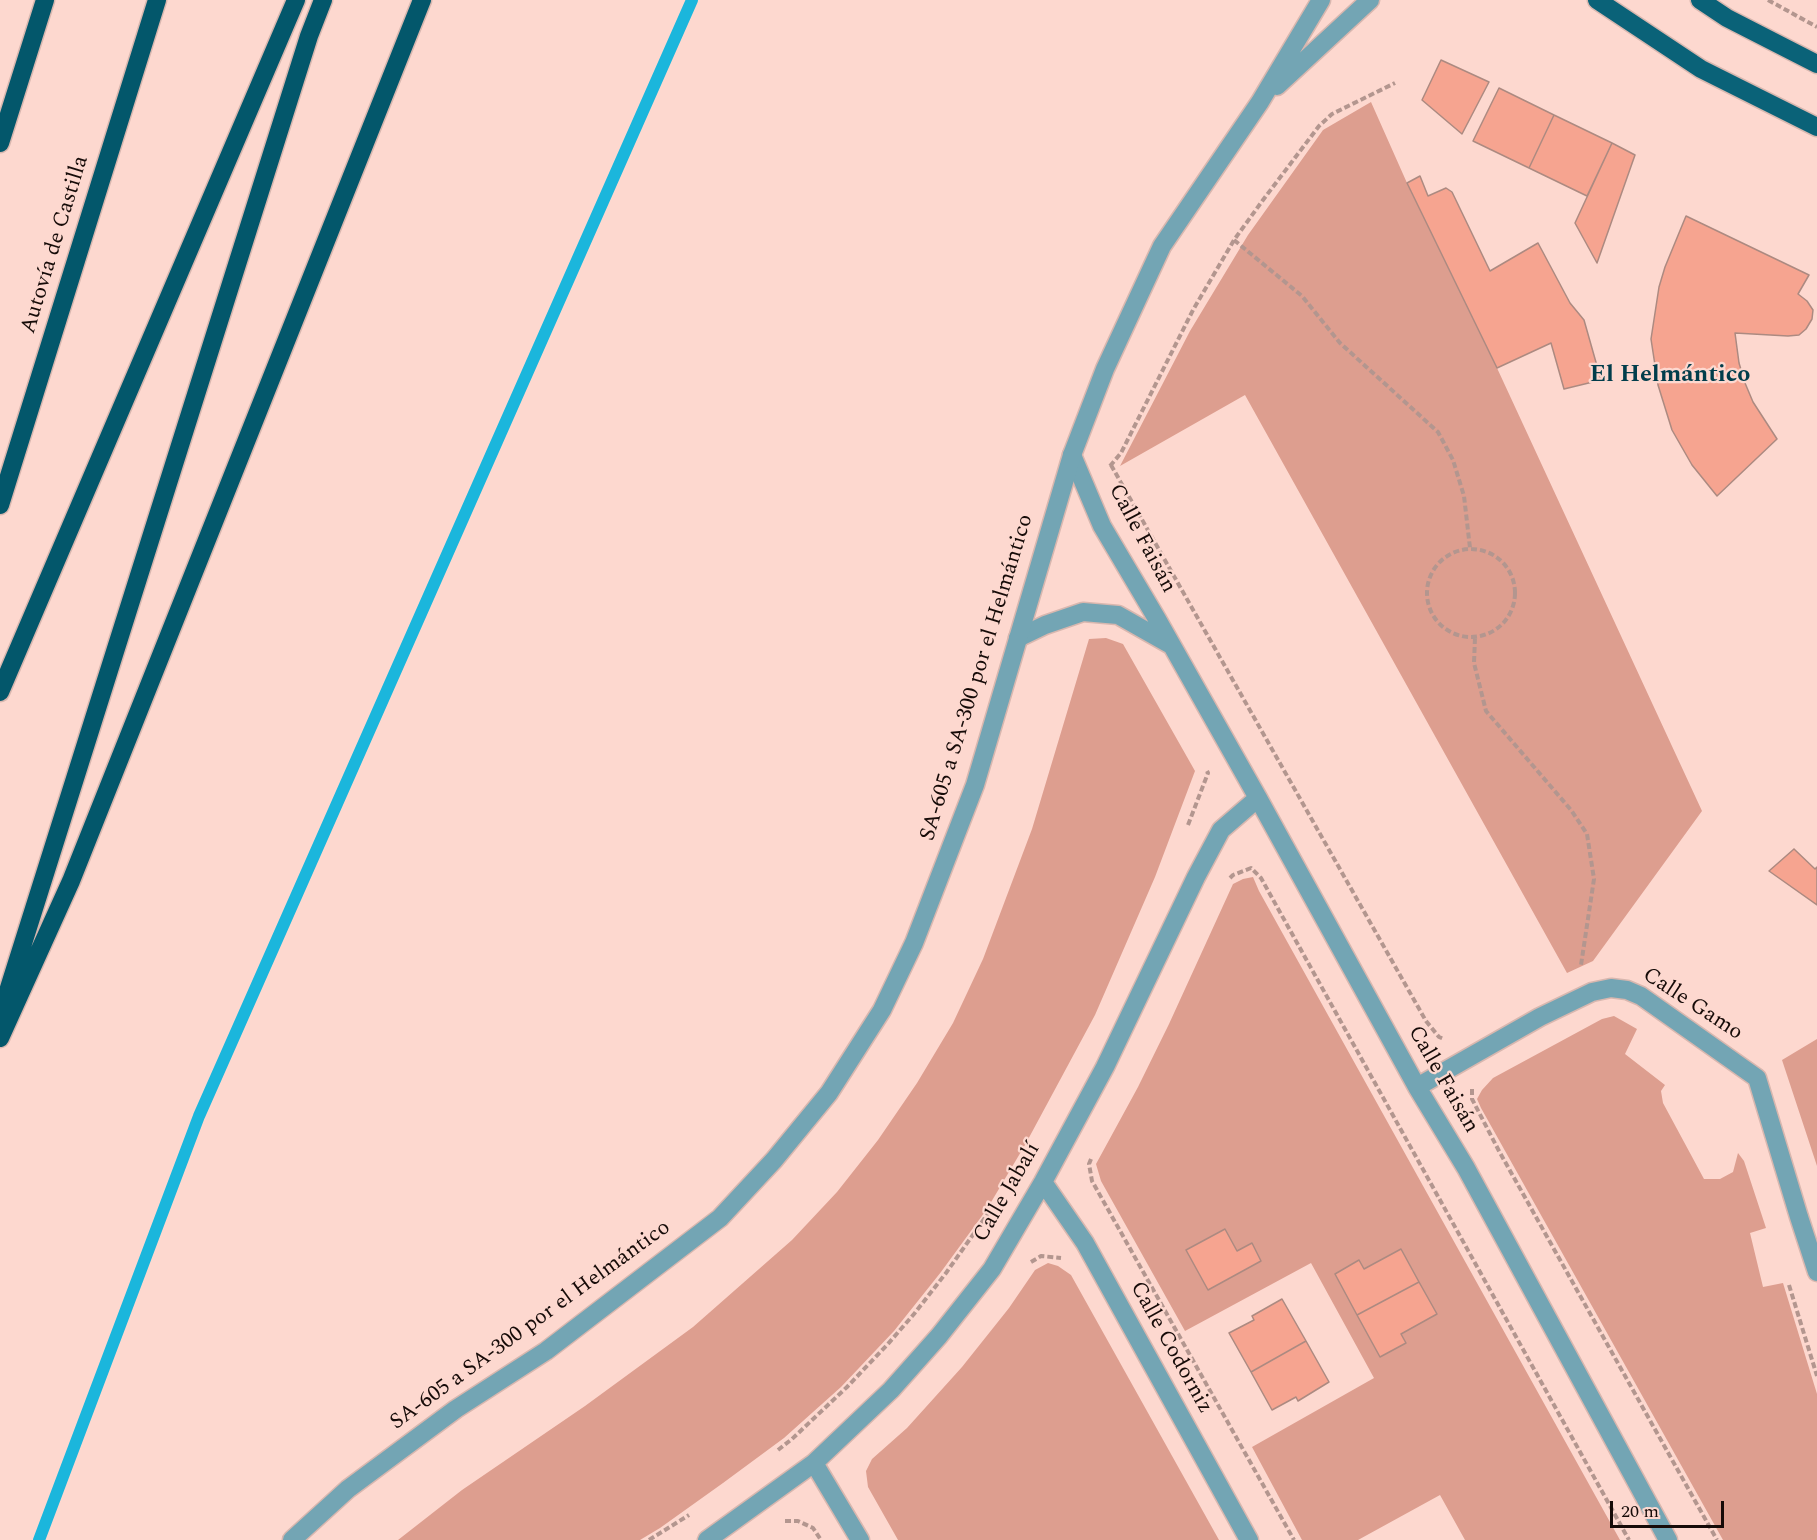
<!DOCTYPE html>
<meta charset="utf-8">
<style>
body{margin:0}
#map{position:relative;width:1817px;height:1540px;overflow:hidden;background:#fdd8cf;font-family:Spectral,serif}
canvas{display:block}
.scale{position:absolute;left:1610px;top:1501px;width:114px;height:27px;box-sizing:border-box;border:3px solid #160b08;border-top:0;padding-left:8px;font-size:18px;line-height:21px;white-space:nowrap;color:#160b08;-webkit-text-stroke:4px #fdd8cf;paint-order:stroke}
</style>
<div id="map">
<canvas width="1817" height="1540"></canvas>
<div class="scale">20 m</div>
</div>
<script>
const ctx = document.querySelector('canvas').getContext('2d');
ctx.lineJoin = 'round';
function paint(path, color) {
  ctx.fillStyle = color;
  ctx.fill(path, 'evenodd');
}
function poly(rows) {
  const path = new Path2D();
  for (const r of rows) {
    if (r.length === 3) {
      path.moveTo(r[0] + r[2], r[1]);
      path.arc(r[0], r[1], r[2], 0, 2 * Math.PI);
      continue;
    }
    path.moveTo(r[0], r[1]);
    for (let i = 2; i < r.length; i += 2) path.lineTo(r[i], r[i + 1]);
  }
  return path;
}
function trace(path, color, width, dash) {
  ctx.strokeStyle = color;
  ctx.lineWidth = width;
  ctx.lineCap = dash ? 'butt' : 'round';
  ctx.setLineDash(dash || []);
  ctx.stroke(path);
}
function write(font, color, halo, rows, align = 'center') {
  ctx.font = font + ' Spectral,serif';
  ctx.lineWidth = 4.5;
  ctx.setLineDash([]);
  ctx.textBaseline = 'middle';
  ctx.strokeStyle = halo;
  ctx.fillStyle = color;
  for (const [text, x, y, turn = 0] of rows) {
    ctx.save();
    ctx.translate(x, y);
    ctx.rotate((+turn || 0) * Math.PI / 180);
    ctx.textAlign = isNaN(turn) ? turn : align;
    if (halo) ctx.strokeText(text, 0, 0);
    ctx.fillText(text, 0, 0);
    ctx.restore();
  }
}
paint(poly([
 [1371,102,1407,183,1497,368,1702,811,1593,961,1567,973,1245,395,1120,466,1190,331,1248,235,1323,130],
 [1106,638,1123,644,1195,771,1155,877,1095,1015,1025,1145,987,1209,941,1272,894,1331,841,1387,784,1438,723,1483,660,1528,640,1540,398,1540,462,1490,585,1406,693,1327,792,1240,837,1192,878,1140,917,1083,953,1023,983,959,1032,829,1089,639],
 [1253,877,1259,891,1620,1540,1465,1540,1440,1495,1358,1540,1302,1540,1252,1447,1374,1378,1311,1263,1185,1331,1101,1181,1096,1164,1138,1087,1169,1024,1233,884,1243,879],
 [1614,1016,1637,1029,1625,1054,1665,1085,1661,1091,1663,1103,1704,1179,1720,1179,1733,1172,1738,1153,1744,1161,1766,1228,1750,1233,1763,1287,1783,1283,1817,1394,1817,1540,1723,1540,1481,1108,1477,1099,1482,1090,1493,1078,1602,1019],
 [1817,1039,1817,1166,1782,1060],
 [1048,1263,1058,1266,1071,1275,1219,1540,898,1540,868,1487,866,1471,872,1459,907,1428,962,1367,1009,1308,1035,1270]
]), '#dd9e8f');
trace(poly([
 [39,1540,199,1116,692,0]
]), '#1bb6dc', 12);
const building = poly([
 [1441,60,1489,82,1462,134,1422,100,1441,60],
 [1499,88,1554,115,1529,168,1473,141,1499,88],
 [1554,115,1612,143,1587,196,1529,168,1554,115],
 [1612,143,1635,155,1597,263,1575,223,1612,143],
 [1420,176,1428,196,1446,188,1452,192,1490,271,1538,243,1570,303,1584,320,1601,380,1564,389,1551,343,1497,368,1407,183,1420,176],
 [1686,216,1809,275,1798,294,1807,301,1813,310,1812,319,1806,329,1799,335,1788,336,1735,333,1739,363,1745,383,1753,402,1777,439,1717,496,1692,465,1672,430,1658,385,1651,339,1659,287,1665,267,1686,216],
 [1794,849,1815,869,1817,867,1817,905,1769,871,1794,849],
 [1225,1229,1237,1251,1252,1243,1261,1261,1208,1290,1186,1250,1225,1229],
 [1401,1249,1419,1282,1357,1315,1335,1274,1359,1260,1364,1269,1401,1249],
 [1419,1282,1437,1314,1401,1334,1406,1343,1380,1357,1357,1315,1419,1282],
 [1282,1299,1306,1341,1251,1372,1229,1333,1254,1320,1252,1316,1282,1299],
 [1306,1341,1329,1382,1298,1401,1296,1397,1272,1410,1251,1372,1306,1341]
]);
paint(building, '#f6a490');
trace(building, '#ac8a81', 1.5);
const minor = poly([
 [1072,455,1102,526,1157,619,1258,798,1417,1087,1466,1168,1668,1540],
 [1018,638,1045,625,1083,612,1118,615,1171,645],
 [1417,1087,1540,1017,1592,992,1611,988,1627,990,1641,996,1757,1078,1799,1217,1817,1272],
 [1043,1182,1085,1243,1249,1540],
 [814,1463,860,1540],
 [707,1540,814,1463,891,1390,939,1336,992,1269,1043,1182,1105,1067,1196,877,1221,830,1258,798]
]);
const tertiary = poly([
 [1277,86,1370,0],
 [292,1540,348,1489,456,1409,546,1351,720,1218,774,1160,829,1093,882,1010,914,943,975,785,1072,455,1105,369,1162,246,1260,102,1321,0]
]);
const trunk = poly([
 [1597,0,1701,69,1817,127],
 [1700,0,1727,18,1817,64]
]);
const motorway = poly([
 [0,143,45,0],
 [0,505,157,0],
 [0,692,296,0],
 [2,1010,309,36,323,0],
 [0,1038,71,881,422,0]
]);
trace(minor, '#d8b7af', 21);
trace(tertiary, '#d8b7af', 21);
trace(trunk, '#d8b7af', 21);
trace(motorway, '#d8b7af', 21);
trace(poly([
 [1768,0,1817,27],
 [1234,240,1302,296,1340,343,1438,432,1453,460,1464,496,1470,548],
 [1111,465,1426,1021,1439,1037,1444,1039],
 [1110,466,1121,453,1193,310,1234,240,1263,200,1319,126,1332,114,1395,83],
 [1471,593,44],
 [1475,638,1474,663,1486,711,1571,810,1587,834,1594,879,1581,965],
 [1188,825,1208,773,1207,771],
 [1230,878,1233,875,1251,868,1261,878,1629,1540],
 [1472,1089,1472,1099,1499,1151,1717,1540],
 [1091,1159,1089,1164,1092,1181,1294,1540],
 [1031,1262,1041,1256,1061,1258],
 [1789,1285,1817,1376],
 [778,1450,792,1439,847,1387,887,1345,914,1314,946,1273,989,1212],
 [785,1521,798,1521,813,1528,821,1540],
 [649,1540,689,1515]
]), '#b3968f', 4, [6, 3]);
trace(minor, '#73a5b4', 18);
trace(tertiary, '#73a5b4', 18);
trace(trunk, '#0a6278', 18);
trace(motorway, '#03576b', 18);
write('22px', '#160b08', '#fdd8cf', [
 ["Autovía de Castilla",56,245,-73],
 ["Calle Faisán",1141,539,62],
 ["SA-605 a SA-300 por el Helmántico",978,678,-73],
 ["Calle Gamo",1692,1005,33],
 ["Calle Faisán",1442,1080,60],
 ["Calle Jabalí",1008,1193,-60],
 ["SA-605 a SA-300 por el Helmántico",531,1326,-36],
 ["Calle Codorniz",1170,1348,61]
]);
write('bold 24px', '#013d4b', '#fdd8cf', [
 ["El Helmántico",1670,376]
]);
</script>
